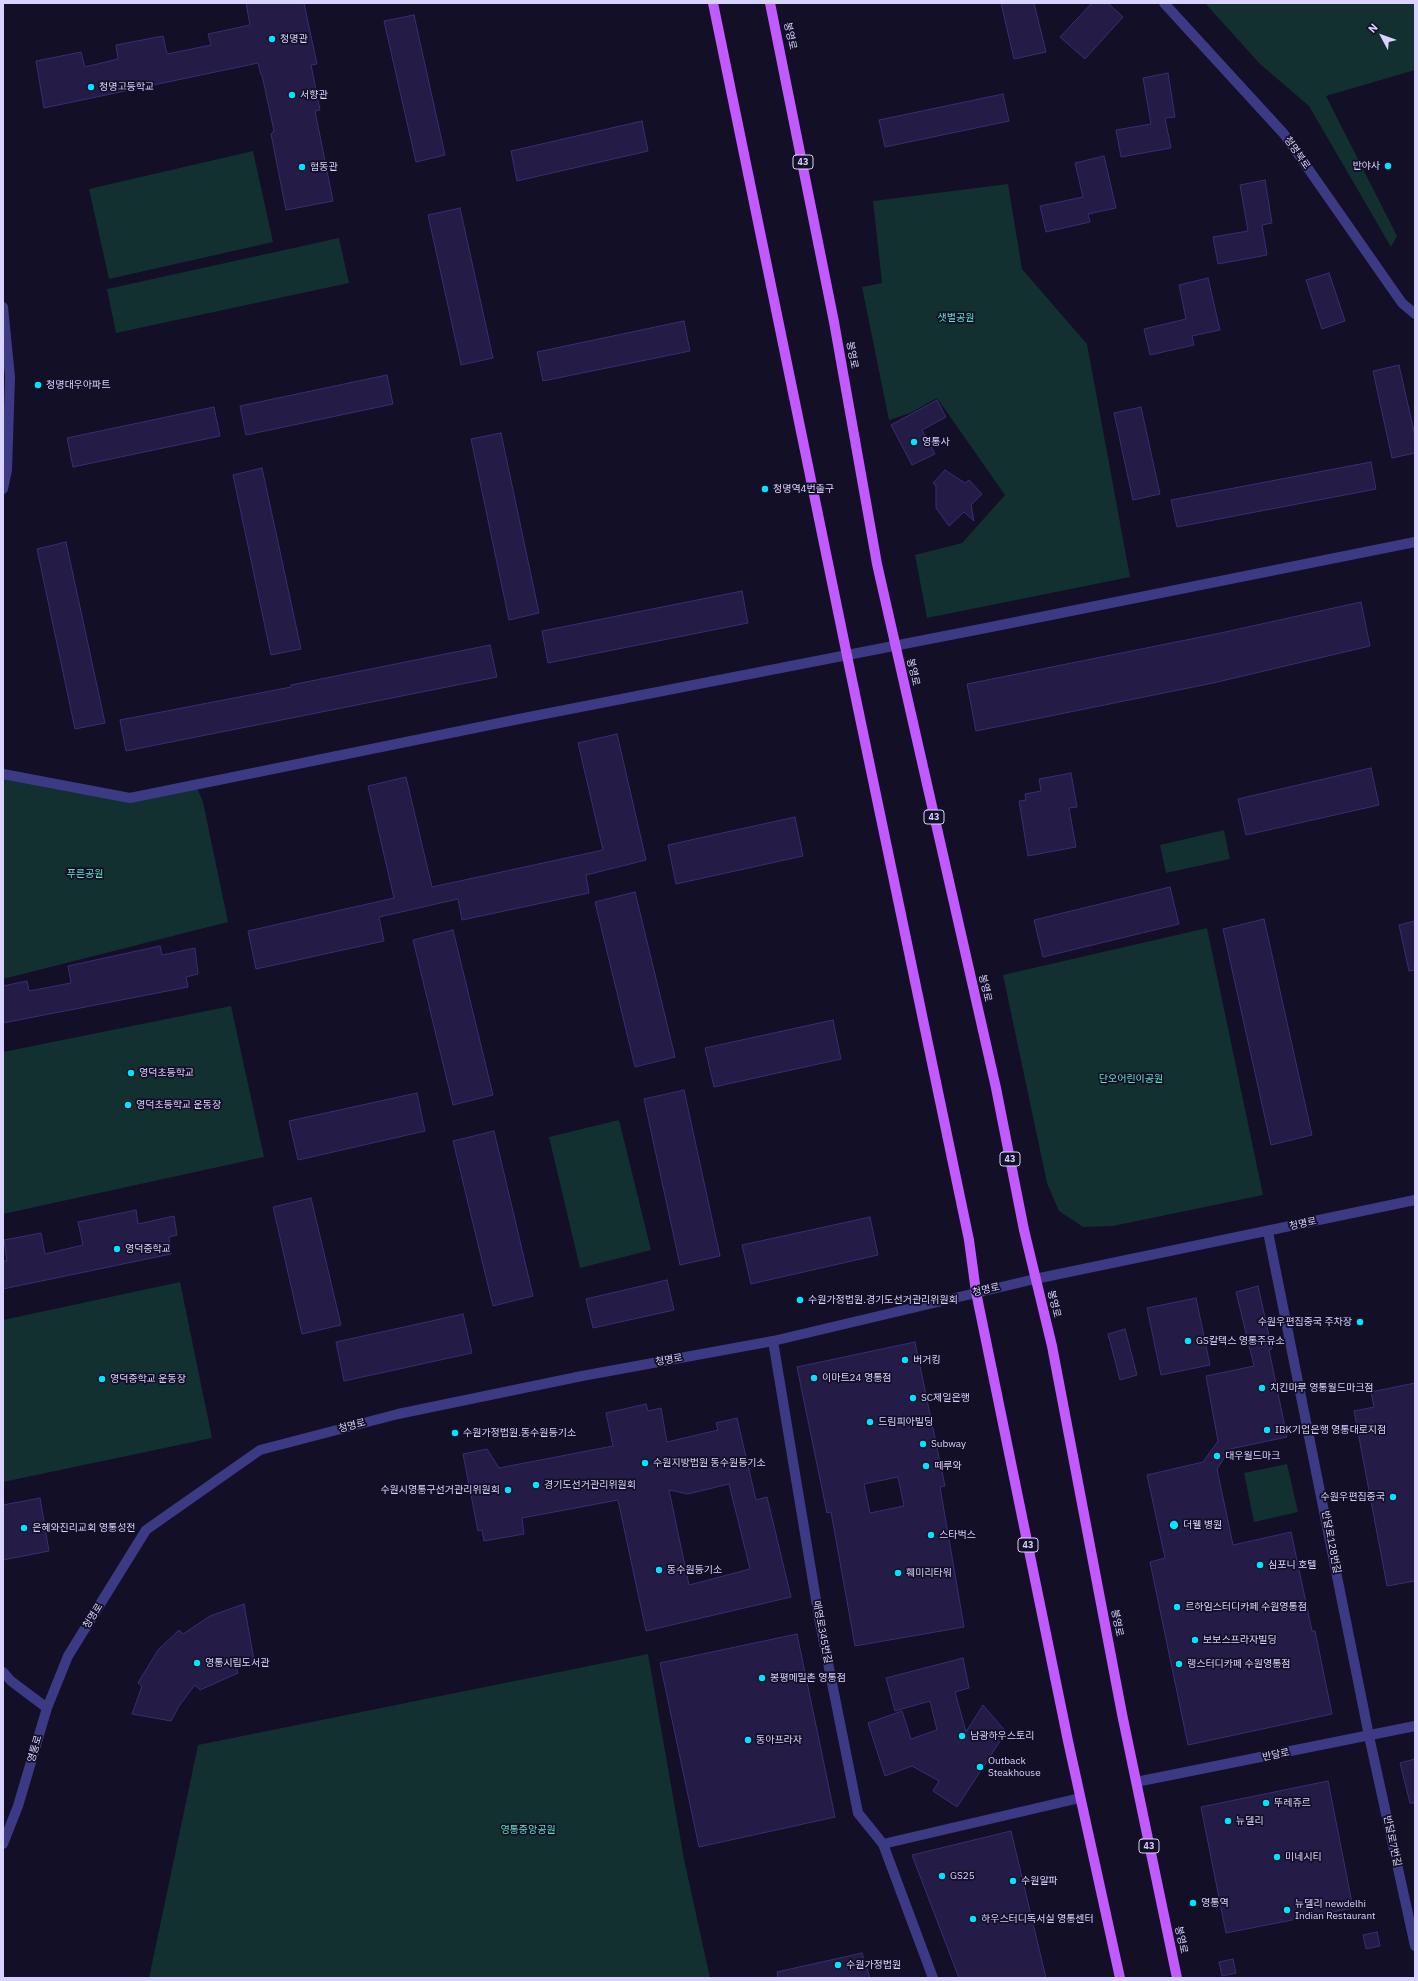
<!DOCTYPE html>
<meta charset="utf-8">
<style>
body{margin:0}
#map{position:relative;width:1418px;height:1981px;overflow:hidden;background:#130f26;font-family:"IBM Plex Sans",sans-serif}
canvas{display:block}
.frame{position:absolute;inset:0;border:4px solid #d9d4ff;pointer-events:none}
.north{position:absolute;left:1362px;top:16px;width:40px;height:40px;-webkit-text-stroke:3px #130f26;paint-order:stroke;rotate:311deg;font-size:11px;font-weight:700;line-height:16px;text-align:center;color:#d9d4ff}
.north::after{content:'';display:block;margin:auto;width:14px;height:18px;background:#d9d4ff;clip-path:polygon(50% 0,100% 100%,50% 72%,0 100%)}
</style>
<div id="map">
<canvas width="1418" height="1981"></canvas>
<div class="frame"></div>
<div class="north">N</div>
</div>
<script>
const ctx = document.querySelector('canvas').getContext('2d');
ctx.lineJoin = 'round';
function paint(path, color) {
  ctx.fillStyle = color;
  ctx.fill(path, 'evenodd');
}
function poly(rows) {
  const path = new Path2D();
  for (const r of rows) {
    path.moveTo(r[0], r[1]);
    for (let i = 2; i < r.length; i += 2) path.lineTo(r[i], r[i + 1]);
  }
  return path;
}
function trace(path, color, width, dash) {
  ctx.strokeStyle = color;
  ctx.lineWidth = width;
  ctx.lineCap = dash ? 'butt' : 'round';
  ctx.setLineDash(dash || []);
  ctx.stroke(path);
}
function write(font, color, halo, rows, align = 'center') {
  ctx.font = font + ' "IBM Plex Sans","Noto Sans KR",sans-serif';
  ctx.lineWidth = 3.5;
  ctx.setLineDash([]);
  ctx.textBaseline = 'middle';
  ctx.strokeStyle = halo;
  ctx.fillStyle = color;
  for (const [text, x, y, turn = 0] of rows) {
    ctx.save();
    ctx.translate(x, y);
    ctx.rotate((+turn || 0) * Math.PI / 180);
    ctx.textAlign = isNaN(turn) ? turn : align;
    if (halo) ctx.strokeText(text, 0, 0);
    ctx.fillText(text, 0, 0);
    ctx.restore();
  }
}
paint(poly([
 [1205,3,1415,3,1415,70,1326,96,1397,236,1391,247,1309,106,1260,64],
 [253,151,273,242,109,279,89,189],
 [1008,184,1022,269,1087,344,1130,577,927,618,915,555,962,543,1005,495,937,398,910,413,889,420,862,287,882,283,873,201],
 [339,238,349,283,116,333,107,289],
 [3,778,130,798,196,785,203,802,228,922,3,979],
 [1224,830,1230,859,1166,873,1160,845],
 [1207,928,1263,1195,1113,1226,1083,1227,1059,1211,1047,1183,1003,975],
 [231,1006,264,1157,3,1214,3,1052],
 [619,1120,651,1250,580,1268,549,1137],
 [180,1282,212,1438,3,1482,3,1320],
 [1287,1464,1298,1512,1254,1522,1244,1473],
 [648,1654,684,1859,710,1978,149,1978,198,1745]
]), '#12302f');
const building = poly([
 [246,3,304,3,317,64,311,65,320,110,315,111,333,201,286,210,271,134,274,131,262,75,261,75,258,63,44,108,36,61,81,52,85,67,118,59,116,45,163,36,167,54,211,45,208,34,250,25,246,3],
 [1001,3,1034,3,1046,52,1014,59,1001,3],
 [1092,3,1108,3,1123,17,1085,59,1060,37,1092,3],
 [414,15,445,155,416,162,384,21,414,15],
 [1168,73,1175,117,1165,118,1171,148,1121,157,1116,130,1151,124,1143,78,1168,73],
 [1003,94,1009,121,885,147,879,120,1003,94],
 [642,121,648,151,517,181,511,151,642,121],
 [1104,156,1116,208,1088,214,1090,222,1046,232,1040,206,1083,197,1075,163,1104,156],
 [1265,180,1272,223,1262,225,1267,255,1218,264,1213,237,1248,231,1240,185,1265,180],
 [460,208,493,358,461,365,428,215,460,208],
 [1329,273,1345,321,1322,329,1306,280,1329,273],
 [1208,278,1220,330,1192,336,1194,345,1150,355,1144,329,1186,319,1179,285,1208,278],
 [684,321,690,351,543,381,537,352,684,321],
 [1399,365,1415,436,1415,453,1392,458,1373,371,1399,365],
 [387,375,393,404,246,435,240,406,387,375],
 [937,400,946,417,922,430,935,454,912,465,891,425,937,400],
 [214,407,220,436,73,467,67,438,214,407],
 [1141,407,1160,494,1133,500,1114,413,1141,407],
 [501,433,539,613,509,620,471,439,501,433],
 [1371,462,1376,489,1177,527,1171,500,1371,462],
 [262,468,301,649,271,655,233,475,262,468],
 [945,470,965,483,969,480,982,494,971,505,974,521,964,512,949,526,936,508,936,486,933,483,945,470],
 [66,542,105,723,75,729,37,549,66,542],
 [742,591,748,623,548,663,542,631,742,591],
 [1361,602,1370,646,1213,683,976,731,967,684,1216,634,1361,602],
 [490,645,497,677,126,751,120,720,291,687,291,685,490,645],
 [617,734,646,860,586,875,589,893,462,920,458,899,379,917,384,941,256,969,248,931,394,898,368,786,406,777,432,887,603,850,578,743,617,734],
 [1371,768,1379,805,1246,835,1238,799,1371,768],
 [1071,773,1077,807,1069,808,1076,847,1028,856,1019,801,1026,800,1025,794,1041,791,1039,779,1071,773],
 [795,817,803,856,676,884,668,845,795,817],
 [1170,887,1179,924,1043,957,1034,920,1170,887],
 [635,892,675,1057,635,1067,595,902,635,892],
 [1264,919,1312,1135,1271,1145,1223,929,1264,919],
 [1415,921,1415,970,1409,971,1399,925,1415,921],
 [453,930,493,1095,453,1105,413,940,453,930],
 [160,946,162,955,195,948,198,974,186,977,188,987,3,1023,3,986,27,981,29,991,71,983,68,966,160,946],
 [833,1020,841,1059,714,1087,705,1048,833,1020],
 [684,1090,720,1256,680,1265,644,1099,684,1090],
 [417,1093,425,1131,298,1160,289,1121,417,1093],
 [494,1131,533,1296,493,1306,453,1141,494,1131],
 [311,1198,341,1325,302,1334,273,1207,311,1198],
 [136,1210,138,1224,174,1216,177,1235,169,1237,171,1254,3,1289,3,1261,7,1261,4,1240,41,1233,45,1254,83,1245,78,1222,136,1210],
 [870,1217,878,1255,751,1284,742,1245,870,1217],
 [667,1280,674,1310,593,1328,586,1299,667,1280],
 [1258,1286,1272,1349,1269,1350,1287,1437,1230,1449,1217,1469,1233,1545,1291,1532,1312,1631,1315,1631,1332,1714,1188,1745,1150,1562,1165,1558,1147,1475,1203,1462,1218,1441,1206,1376,1254,1366,1236,1292,1258,1286],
 [1196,1298,1210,1365,1161,1375,1147,1308,1196,1298],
 [463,1314,472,1353,344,1381,336,1342,463,1314],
 [1125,1329,1137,1375,1120,1380,1108,1334,1125,1329],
 [915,1342,945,1486,940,1487,964,1627,855,1646,831,1512,827,1513,797,1367,915,1342],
 [898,1477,904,1506,870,1513,864,1484,898,1477],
 [1415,1383,1415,1581,1387,1586,1354,1411,1374,1407,1371,1392,1415,1383],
 [646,1404,648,1411,661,1408,667,1442,718,1430,716,1423,737,1418,756,1500,767,1497,791,1597,646,1631,618,1500,522,1518,524,1534,484,1541,482,1530,478,1531,463,1454,487,1449,499,1468,613,1446,606,1413,646,1404],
 [729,1484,750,1569,689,1585,669,1490,688,1494,729,1484],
 [40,1498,49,1551,3,1560,3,1505,40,1498],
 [244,1604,254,1660,236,1666,238,1673,200,1690,195,1685,179,1706,171,1721,132,1714,142,1686,138,1683,158,1650,179,1630,183,1634,210,1616,244,1604],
 [797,1634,835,1817,699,1847,660,1663,797,1634],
 [963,1658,969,1688,955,1692,966,1732,983,1705,1006,1732,957,1807,933,1791,939,1781,912,1766,885,1776,868,1723,902,1711,911,1739,937,1730,930,1701,895,1711,886,1678,963,1658],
 [1415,1759,1415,1803,1410,1803,1400,1763,1415,1759],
 [1328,1781,1353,1908,1226,1933,1201,1807,1328,1781],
 [1011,1831,1046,1978,959,1978,912,1855,1011,1831],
 [1377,1932,1380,1946,1366,1949,1363,1935,1377,1932],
 [862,1953,870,1978,778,1978,777,1972,862,1953],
 [1233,1959,1236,1973,1222,1976,1219,1962,1233,1959]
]);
paint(building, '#241b47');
trace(building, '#3b2d73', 1);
trace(poly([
 [3,774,130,798,529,717,986,628,1415,542]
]), '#3d3a85', 10);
trace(poly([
 [1268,1232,1369,1736,1415,1946],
 [773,1341,819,1618,858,1813,883,1844,933,1978],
 [883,1844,1080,1798]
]), '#3d3a85', 10);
trace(poly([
 [1164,3,1284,134,1402,303,1415,314],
 [3,307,10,377,7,470,3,489],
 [3,1672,11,1681,47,1708,18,1806,3,1844],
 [47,1708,68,1656,146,1530,260,1450,398,1414,582,1376,773,1341,1035,1279,1415,1200],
 [1136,1782,1415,1726]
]), '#3d3a85', 10);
trace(poly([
 [713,3,851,675,969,1240,976,1292,1068,1741,1120,1978],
 [770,3,834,322,877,564,996,1088,1024,1230,1052,1346,1122,1714,1177,1978]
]), '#c25bff', 10);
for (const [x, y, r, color] of [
 [272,39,4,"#00e5ff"],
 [91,87,4,"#00e5ff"],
 [292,95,4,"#00e5ff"],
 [1388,166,4,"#00e5ff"],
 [302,167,4,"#00e5ff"],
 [38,385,4,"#00e5ff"],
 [914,442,4,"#00e5ff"],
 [765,489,4,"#00e5ff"],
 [131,1073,4,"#00e5ff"],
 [128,1105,4,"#00e5ff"],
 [117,1249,4,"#00e5ff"],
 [800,1300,4,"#00e5ff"],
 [1360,1322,4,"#00e5ff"],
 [1188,1341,4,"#00e5ff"],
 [905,1360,4,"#00e5ff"],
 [814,1378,4,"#00e5ff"],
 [102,1379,4,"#00e5ff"],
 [1262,1388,4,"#00e5ff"],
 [913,1398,4,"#00e5ff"],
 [870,1422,4,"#00e5ff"],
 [1267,1430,4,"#00e5ff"],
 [455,1433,4,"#00e5ff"],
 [923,1444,4,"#00e5ff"],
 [1217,1456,4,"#00e5ff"],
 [645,1463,4,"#00e5ff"],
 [926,1466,4,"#00e5ff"],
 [536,1485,4,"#00e5ff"],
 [508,1490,4,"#00e5ff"],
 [1393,1497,4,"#00e5ff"],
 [1174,1525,5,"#00e5ff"],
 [24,1528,4,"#00e5ff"],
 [931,1535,4,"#00e5ff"],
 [1260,1565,4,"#00e5ff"],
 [659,1570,4,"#00e5ff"],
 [898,1573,4,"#00e5ff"],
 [1177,1607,4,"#00e5ff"],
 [1195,1640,4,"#00e5ff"],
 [197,1663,4,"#00e5ff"],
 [1179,1664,4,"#00e5ff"],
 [762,1678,4,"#00e5ff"],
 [962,1736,4,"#00e5ff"],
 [748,1740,4,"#00e5ff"],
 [980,1767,4,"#00e5ff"],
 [1266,1803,4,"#00e5ff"],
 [1228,1821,4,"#00e5ff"],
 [1277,1857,4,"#00e5ff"],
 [942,1876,4,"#00e5ff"],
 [1013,1881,4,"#00e5ff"],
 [1193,1903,4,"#00e5ff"],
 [1287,1910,4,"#00e5ff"],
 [973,1919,4,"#00e5ff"],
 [838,1965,4,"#00e5ff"]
]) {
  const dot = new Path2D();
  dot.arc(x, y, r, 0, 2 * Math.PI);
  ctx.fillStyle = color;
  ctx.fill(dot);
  trace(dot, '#130f26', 1.5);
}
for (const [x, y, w] of [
 [803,162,20],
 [934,817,20],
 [1010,1159,20],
 [1028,1545,20],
 [1149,1846,20]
]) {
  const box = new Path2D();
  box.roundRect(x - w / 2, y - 7, w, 14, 3);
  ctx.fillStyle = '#130f26';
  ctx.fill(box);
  trace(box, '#d9d4ff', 1);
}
write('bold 9px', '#d9d4ff', null, [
 ["43",803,162],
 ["43",934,817],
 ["43",1010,1159],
 ["43",1028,1545],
 ["43",1149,1846]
]);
write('10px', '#d9d4ff', '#130f26', [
 ["봉영로",790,36,78],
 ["청명북로",1297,153,55],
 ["봉영로",852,355,80],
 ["봉영로",913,672,77],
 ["봉영로",985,988,77],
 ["청명로",1303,1224,-12],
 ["청명로",986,1290,-13],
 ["봉영로",1054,1304,76],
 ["청명로",669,1360,-10],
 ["청명로",352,1426,-15],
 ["반달로128번길",1331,1542,79],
 ["청명로",93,1616,-58],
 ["봉영로",1117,1623,79],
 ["매영로345번길",822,1632,79],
 ["영통로",35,1749,-74],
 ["반달로",1276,1755,-11],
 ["반달로7번길",1392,1841,78],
 ["봉영로",1181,1940,78]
]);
write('10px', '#d9d4ff', '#130f26', [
 ["청명관",280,39],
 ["청명고등학교",99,87],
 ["서향관",300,95],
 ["반야사",1380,166,"right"],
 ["협동관",310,167],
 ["청명대우아파트",46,385],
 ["영통사",922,442],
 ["청명역4번출구",773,489],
 ["영덕초등학교",139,1073],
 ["영덕초등학교 운동장",136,1105],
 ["영덕중학교",125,1249],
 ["수원가정법원.경기도선거관리위원회",808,1300],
 ["수원우편집중국 주차장",1352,1322,"right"],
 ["GS칼텍스 영통주유소",1196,1341],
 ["버거킹",913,1360],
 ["이마트24 영통점",822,1378],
 ["영덕중학교 운동장",110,1379],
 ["치킨마루 영통월드마크점",1270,1388],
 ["SC제일은행",921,1398],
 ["드림피아빌딩",878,1422],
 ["IBK기업은행 영통대로지점",1275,1430],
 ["수원가정법원.동수원등기소",463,1433],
 ["Subway",931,1444],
 ["대우월드마크",1225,1456],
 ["수원지방법원 동수원등기소",653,1463],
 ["떼루와",934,1466],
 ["경기도선거관리위원회",544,1485],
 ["수원시영통구선거관리위원회",500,1490,"right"],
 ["수원우편집중국",1385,1497,"right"],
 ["더웰 병원",1183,1525],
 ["은혜와진리교회 영통성전",32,1528],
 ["스타벅스",939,1535],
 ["심포니 호텔",1268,1565],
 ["동수원등기소",667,1570],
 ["훼미리타워",906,1573],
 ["르하임스터디카페 수원영통점",1185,1607],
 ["보보스프라자빌딩",1203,1640],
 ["영통시립도서관",205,1663],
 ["랭스터디카페 수원영통점",1187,1664],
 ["봉평메밀촌 영통점",770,1678],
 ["남광하우스토리",970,1736],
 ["동아프라자",756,1740],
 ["Outback",988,1761],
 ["Steakhouse",988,1773],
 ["뚜레쥬르",1274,1803],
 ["뉴델리",1236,1821],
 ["미네시티",1285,1857],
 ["GS25",950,1876],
 ["수원알파",1021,1881],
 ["영통역",1201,1903],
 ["뉴델리 newdelhi",1295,1904],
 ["Indian Restaurant",1295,1916],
 ["하우스터디독서실 영통센터",981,1919],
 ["수원가정법원",846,1965]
], 'left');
write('10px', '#5fe0c0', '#130f26', [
 ["샛별공원",956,318],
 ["푸른공원",85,874],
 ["단오어린이공원",1131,1079],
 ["영통중앙공원",528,1830]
]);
</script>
